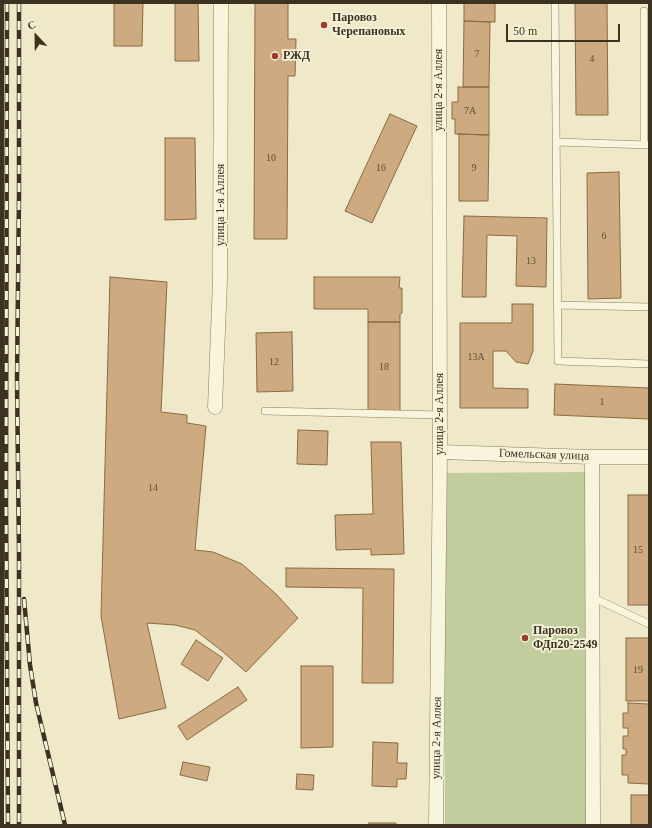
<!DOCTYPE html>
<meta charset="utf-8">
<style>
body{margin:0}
#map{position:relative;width:652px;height:828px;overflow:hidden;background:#efe9c9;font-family:Georgia,serif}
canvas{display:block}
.frame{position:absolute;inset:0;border:4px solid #3c3221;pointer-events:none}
.north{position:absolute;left:16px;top:16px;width:40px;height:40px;-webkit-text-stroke:3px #f6f2d8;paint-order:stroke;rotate:338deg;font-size:11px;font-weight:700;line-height:16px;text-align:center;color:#3c3221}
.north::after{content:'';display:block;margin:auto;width:14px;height:18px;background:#3c3221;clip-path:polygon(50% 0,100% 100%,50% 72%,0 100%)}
.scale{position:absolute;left:506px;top:24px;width:114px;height:18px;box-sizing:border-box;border:2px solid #3c3221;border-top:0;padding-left:5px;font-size:12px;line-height:14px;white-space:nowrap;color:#3c3221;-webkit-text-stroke:3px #f6f2d8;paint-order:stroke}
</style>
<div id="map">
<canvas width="652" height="828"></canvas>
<div class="frame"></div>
<div class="north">С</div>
<div class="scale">50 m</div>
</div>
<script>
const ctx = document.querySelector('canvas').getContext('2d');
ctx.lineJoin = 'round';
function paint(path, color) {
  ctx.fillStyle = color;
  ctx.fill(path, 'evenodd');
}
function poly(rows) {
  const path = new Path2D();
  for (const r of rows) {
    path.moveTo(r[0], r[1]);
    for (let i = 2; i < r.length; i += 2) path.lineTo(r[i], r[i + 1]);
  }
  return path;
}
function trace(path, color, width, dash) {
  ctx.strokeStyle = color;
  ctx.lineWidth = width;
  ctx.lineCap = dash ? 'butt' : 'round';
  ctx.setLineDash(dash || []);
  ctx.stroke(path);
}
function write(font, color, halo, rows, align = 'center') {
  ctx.font = font + ' Georgia,serif';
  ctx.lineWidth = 3.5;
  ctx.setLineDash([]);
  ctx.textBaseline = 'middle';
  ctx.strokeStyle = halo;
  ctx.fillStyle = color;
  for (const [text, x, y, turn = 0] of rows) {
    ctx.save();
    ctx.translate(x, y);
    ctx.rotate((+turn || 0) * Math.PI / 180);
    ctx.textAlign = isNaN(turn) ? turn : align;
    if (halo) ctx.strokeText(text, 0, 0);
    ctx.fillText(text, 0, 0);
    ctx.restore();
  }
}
paint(poly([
 [587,472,587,825,445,825,445,473]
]), '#c1cd9c');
const building = poly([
 [114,3,143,3,142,46,114,46,114,3],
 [175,3,198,3,199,61,175,61,175,3],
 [255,3,288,3,288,39,296,39,295,76,288,76,287,239,254,239,255,3],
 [464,3,495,3,495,22,464,21,464,3],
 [575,3,607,3,608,115,576,115,575,3],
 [464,21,490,22,489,87,463,87,464,21],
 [458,87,489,87,489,135,455,134,455,119,452,119,452,102,458,102,458,87],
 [390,114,417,126,372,223,345,211,390,114],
 [459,134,489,135,488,201,459,201,459,134],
 [165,138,195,138,196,219,165,220,165,138],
 [619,172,621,298,588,299,587,173,619,172],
 [464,216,547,218,546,287,516,286,517,236,487,235,486,297,462,297,464,216],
 [110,277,167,282,161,412,187,415,187,423,206,426,195,550,213,552,242,564,276,594,298,618,246,672,222,651,195,630,175,625,147,623,166,708,119,719,101,616,110,277],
 [314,277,400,277,399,288,402,288,402,313,400,314,400,322,368,322,368,309,314,309,314,277],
 [512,304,533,304,533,351,528,364,516,362,506,351,493,351,493,388,528,389,528,408,460,408,460,323,512,323,512,304],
 [368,322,400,322,400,411,368,411,368,322],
 [292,332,293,391,257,392,256,333,292,332],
 [555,384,649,388,649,419,554,415,555,384],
 [298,430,328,431,327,465,297,464,298,430],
 [371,442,401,442,404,554,371,555,371,549,336,550,335,515,373,514,371,442],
 [628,495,649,495,649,605,628,605,628,495],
 [286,568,394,569,393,683,362,683,363,588,286,587,286,568],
 [626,638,649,638,649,701,626,701,626,638],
 [196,640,223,658,208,681,181,664,196,640],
 [301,666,333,666,333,747,301,748,301,666],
 [238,687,247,700,187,740,178,726,238,687],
 [628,703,649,704,649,784,628,783,628,775,622,775,622,755,626,755,626,749,623,749,623,736,628,736,628,728,623,728,623,713,628,713,628,703],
 [373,742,398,743,397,763,407,763,406,779,397,779,397,787,372,786,373,742],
 [183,762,210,767,207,781,180,775,183,762],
 [297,774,314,775,313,790,296,789,297,774],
 [631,795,649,795,649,825,631,825,631,795],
 [369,823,396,823,396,825,369,825,369,823]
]);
paint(building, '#cdaa7f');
trace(building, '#8b6a43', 1);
const service = poly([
 [555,3,558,361,649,364],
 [556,142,649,145],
 [644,144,644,11],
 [558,305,649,307],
 [265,411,440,415],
 [592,597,649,624]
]);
const minor = poly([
 [215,407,220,280,221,3],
 [440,452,592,457,649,457],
 [592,457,593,825],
 [436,825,440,452,439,3]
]);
trace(service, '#8b7c5d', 8);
trace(minor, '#8b7c5d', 15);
trace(service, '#f9f5dc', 7);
trace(minor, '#f9f5dc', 14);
const rail = poly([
 [7,3,6,501,8,825],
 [19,3,19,194,17,380,19,552,19,825],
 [24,599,30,665,36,703,65,825]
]);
trace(rail, '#3c3221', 4.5);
trace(rail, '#f6f2d8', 3, [9]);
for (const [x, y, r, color] of [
 [324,25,4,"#9a3c2d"],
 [275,56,4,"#9a3c2d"],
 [525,638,4,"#9a3c2d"]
]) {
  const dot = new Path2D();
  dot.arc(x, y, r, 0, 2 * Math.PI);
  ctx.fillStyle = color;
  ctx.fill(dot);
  trace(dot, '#f6f2d8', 1.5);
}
write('10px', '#605038', null, [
 ["7",477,54],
 ["4",592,59],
 ["7А",470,111],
 ["10",271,158],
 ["16",381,168],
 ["9",474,168],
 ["6",604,236],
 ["13",531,261],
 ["13А",476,357],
 ["12",274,362],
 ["18",384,367],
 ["1",602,402],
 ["14",153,488],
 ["15",638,550],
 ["19",638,670]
]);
write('bold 12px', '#3c3221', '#f6f2d8', [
 ["Паровоз",332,18],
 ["Черепановых",332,32],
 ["РЖД",283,56],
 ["Паровоз",533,631],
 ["ФДп20-2549",533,645]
], 'left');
write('12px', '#3c3221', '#f6f2d8', [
 ["улица 2-я Аллея",439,90,-90],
 ["улица 1-я Аллея",221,205,-90],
 ["улица 2-я Аллея",440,414,-90],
 ["Гомельская улица",544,455,2],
 ["улица 2-я Аллея",437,738,-89]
]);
</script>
